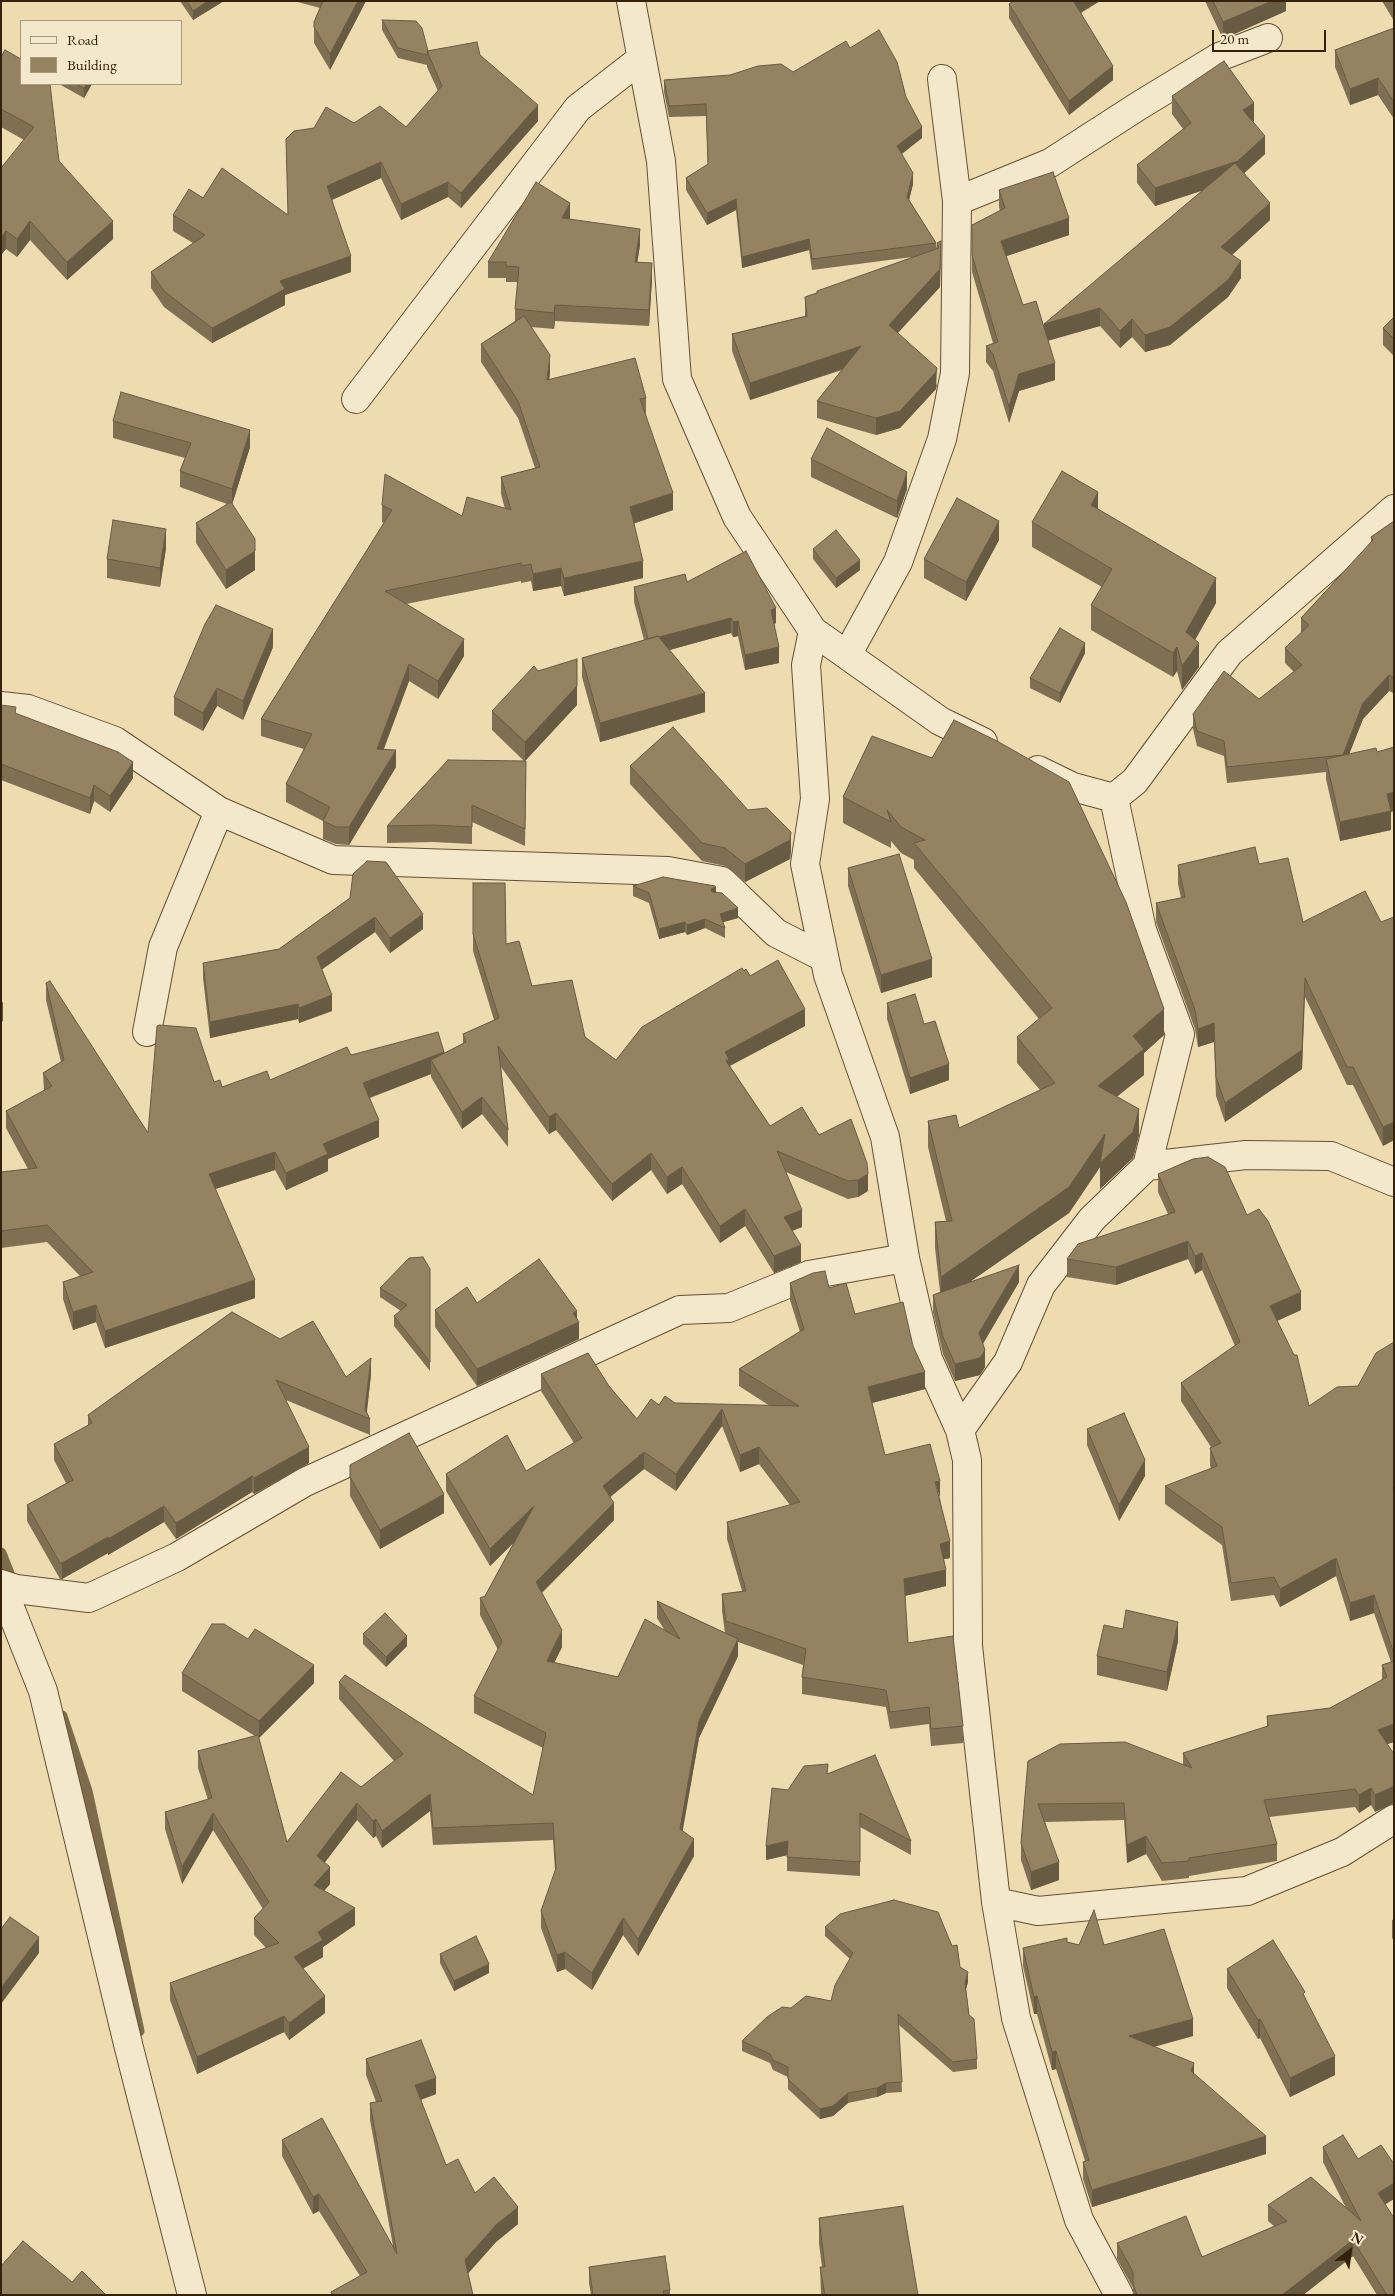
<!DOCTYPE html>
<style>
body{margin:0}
#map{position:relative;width:1395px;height:2296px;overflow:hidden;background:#eedbb0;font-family:"EB Garamond",serif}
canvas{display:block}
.frame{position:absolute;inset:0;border:2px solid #35210b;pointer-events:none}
.legend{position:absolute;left:20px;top:20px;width:162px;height:65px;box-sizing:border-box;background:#f4e8cc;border:1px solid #a8987f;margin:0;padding:6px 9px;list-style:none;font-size:15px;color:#35210b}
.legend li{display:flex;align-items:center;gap:10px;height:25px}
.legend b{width:25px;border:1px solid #a8987f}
.north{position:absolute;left:1325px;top:2226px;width:50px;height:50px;-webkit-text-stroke:4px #f4e8cc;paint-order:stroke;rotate:30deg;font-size:14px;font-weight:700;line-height:20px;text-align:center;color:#35210b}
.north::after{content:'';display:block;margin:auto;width:18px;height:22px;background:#35210b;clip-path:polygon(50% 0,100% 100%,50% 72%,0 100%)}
.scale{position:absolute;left:1212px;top:30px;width:114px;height:22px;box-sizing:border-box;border:2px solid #35210b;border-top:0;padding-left:6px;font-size:15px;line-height:18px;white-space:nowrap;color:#35210b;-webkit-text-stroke:4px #f4e8cc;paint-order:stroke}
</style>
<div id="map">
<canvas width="1395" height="2296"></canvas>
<div class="frame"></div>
<ul class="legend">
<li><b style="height:6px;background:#f4e8cc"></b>Road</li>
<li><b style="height:14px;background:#958261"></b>Building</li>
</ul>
<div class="north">N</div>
<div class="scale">20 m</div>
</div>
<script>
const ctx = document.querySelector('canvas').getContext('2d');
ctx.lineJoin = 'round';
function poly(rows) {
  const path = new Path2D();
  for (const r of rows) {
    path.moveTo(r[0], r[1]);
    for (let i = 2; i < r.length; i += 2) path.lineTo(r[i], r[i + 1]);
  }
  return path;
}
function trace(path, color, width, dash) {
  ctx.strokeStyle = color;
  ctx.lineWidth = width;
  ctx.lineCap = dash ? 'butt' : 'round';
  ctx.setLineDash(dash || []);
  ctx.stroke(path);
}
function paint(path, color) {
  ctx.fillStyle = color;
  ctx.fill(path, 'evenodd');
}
trace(poly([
 [1,1553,14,1586],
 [62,1716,87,1791,139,2031]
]), '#7e6b4c', 11);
const street = poly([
 [631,1,661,161,677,379,737,517,813,631,806,665,815,799,805,864,828,975,885,1137,905,1258,928,1359,960,1430,967,1460,968,1646,996,1902,1016,2018,1079,2220,1119,2295],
 [957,201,1050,163,1140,105,1219,57,1268,38],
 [356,399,578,108,641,59],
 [813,631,940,721,983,742],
 [847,655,898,562,942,439,955,373,957,201,942,79],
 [1,706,28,709,115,741,219,811,333,860,668,871,722,881,776,933,823,957],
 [1038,770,1073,787,1114,798,1142,930,1180,1034,1147,1166],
 [1114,798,1135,781,1229,653,1394,509],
 [147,1032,163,947,219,811],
 [960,1430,1008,1362,1041,1285,1092,1219,1147,1166,1246,1155,1331,1156,1394,1182],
 [1,1584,16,1589,89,1598,177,1557,305,1482,680,1310,729,1308,809,1275,905,1258],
 [1,1585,43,1691,129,2048,192,2295],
 [996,1902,1038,1911,1247,1891,1342,1852,1394,1819]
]);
trace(street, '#635034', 30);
trace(street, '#f4e8cc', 28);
paint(poly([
 [180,1,224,1,193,20],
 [294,1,366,1,330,70,314,43,314,22,320,8],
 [1100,1,1081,13,1113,80,1069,115,1009,18,1009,4],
 [1205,1,1286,1,1286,11,1223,39],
 [1382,1,1394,1,1394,21],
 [382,20,428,51,480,55,538,121,461,208,448,197,401,220,381,178,332,200,351,272,285,295,285,305,212,343,164,307,151,288,151,272,193,243,173,231,173,215,203,198,288,215,354,123,406,127,438,91,427,67,427,65,398,58,382,30],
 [1394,28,1394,119,1378,95,1350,105,1335,67,1335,50],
 [850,48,906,97,922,138,902,154,913,184,909,200,936,243,936,249,937,243,941,241,940,287,898,333,937,385,936,389,900,428,876,435,817,418,817,401,842,370,750,400,732,351,732,334,805,316,805,297,912,257,812,270,809,250,742,268,736,210,707,225,686,190,686,178,708,165,706,116,669,117,664,92,664,80,793,72],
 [1,57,59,161,113,239,67,280,30,240,17,257,6,249,1,255,24,140,1,127],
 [59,84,92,84,84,98],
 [1172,96,1254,121,1253,122,1265,154,1244,173,1270,220,1232,255,1241,278,1228,297,1170,345,1145,352,1132,337,1120,348,1100,326,1048,340,1055,380,1019,391,1009,423,993,371,986,362,986,346,993,343,972,272,972,225,1000,211,999,207,999,190,1069,235,1006,256,1023,305,1044,326,1203,190,1155,206,1137,183,1137,165,1183,129,1172,114],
 [570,219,640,245,637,262,652,279,649,326,555,321,554,329,531,327,550,373,549,379,646,398,646,416,673,510,634,523,643,578,564,596,561,586,533,591,531,581,521,583,521,581,406,604,464,656,438,699,409,681,384,749,396,767,349,845,336,844,323,839,323,821,286,802,286,784,304,749,261,736,261,719,384,523,382,522,382,505,462,516,505,509,501,494,501,477,535,468,518,418,481,362,481,344,515,321,515,309,518,282,506,282,506,278,488,278,488,262],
 [1394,317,1394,356,1383,345,1383,328],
 [113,421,250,447,232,504,255,570,226,589,196,543,196,523,227,504,180,487,180,471,185,458,113,438],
 [811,459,907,489,897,518,811,477],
 [1098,509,1216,603,1195,639,1199,667,1182,690,1177,671,1173,677,1091,630,1091,605,1102,587,1032,547,1032,522],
 [1394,521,1393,693,1389,691,1363,719,1349,754,1391,812,1391,830,1340,841,1326,779,1326,772,1227,783,1224,756,1197,746,1193,729,1193,714,1259,699,1294,672,1285,663,1285,648,1301,633,1301,618,1371,543,1371,537],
 [999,540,966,601,924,578,924,559],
 [166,548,160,587,107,578,107,559],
 [813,549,860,570,836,588,813,559],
 [687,582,776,623,774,624,779,663,745,670,738,636,733,637,731,633,669,650,705,712,600,742,582,677,582,658,644,640,634,602,634,587],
 [273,647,243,720,217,706,203,731,174,715,174,697],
 [1085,653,1060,703,1030,688,1030,678],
 [1,705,133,778,110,812,94,801,90,814,1,780],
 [577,705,525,761,526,778,525,846,472,822,472,844,433,842,387,843,387,826,524,761,492,730,492,711],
 [872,736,1164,1035,1144,1053,1144,1075,1116,1096,1139,1135,1133,1158,1100,1189,1100,1167,1069,1213,971,1281,1019,1282,983,1344,985,1367,980,1375,955,1381,943,1354,933,1312,933,1295,940,1292,935,1248,935,1222,946,1221,928,1147,928,1121,959,1128,1040,1090,1017,1063,1017,1037,1039,1019,914,868,914,860,901,853,891,841,891,848,843,823,843,797],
 [630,766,748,810,791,850,790,859,745,882,725,866,702,861,630,784],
 [1259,864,1303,922,1381,922,1394,917,1394,1140,1383,1146,1353,1085,1347,1085,1305,997,1302,1069,1225,1122,1216,1096,1214,1042,1198,1047,1195,1029,1156,922,1156,903,1181,898,1178,884,1178,865],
 [848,868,932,977,881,993,848,886],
 [473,883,506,944,532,986,585,1037,616,1060,744,971,805,1026,730,1066,770,1126,819,1135,868,1191,858,1197,848,1199,786,1172,802,1227,792,1231,801,1262,774,1273,745,1226,720,1243,682,1184,667,1194,651,1170,612,1201,556,1130,549,1134,501,1067,508,1130,508,1147,482,1114,462,1129,431,1077,431,1074,370,1098,379,1137,328,1159,328,1171,286,1190,275,1170,215,1189,255,1298,105,1348,96,1322,73,1330,63,1299,63,1282,80,1276,47,1242,1,1248,1,1172,28,1169,6,1128,6,1111,44,1091,43,1073,61,1062,46,1000,46,983,148,1133,214,1082,222,1087,270,1080,351,1055,444,1053,463,1044,463,1034,494,1020,473,951],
 [633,886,716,892,738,918,723,922,725,928,725,938,705,928,687,935,685,932,659,939,649,903,633,896],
 [350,898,423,929,390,953,375,932,322,969,332,1011,299,1023,298,1019,210,1038,203,978,203,963,279,949],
 [887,1003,924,1024,949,1080,910,1094,887,1019],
 [1158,1174,1247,1215,1301,1310,1277,1321,1309,1406,1358,1386,1394,1342,1394,1742,1387,1744,1375,1812,1371,1805,1359,1813,1355,1807,1269,1817,1277,1844,1277,1861,1189,1876,1189,1878,1162,1881,1146,1854,1127,1863,1124,1820,1045,1822,1059,1880,1031,1890,1021,1860,1021,1843,1028,1761,1183,1765,1183,1753,1267,1727,1267,1716,1330,1708,1382,1680,1382,1665,1391,1662,1374,1613,1350,1621,1336,1576,1280,1607,1274,1595,1231,1601,1222,1545,1165,1504,1165,1486,1211,1469,1210,1465,1210,1448,1211,1447,1181,1401,1181,1383,1235,1346,1202,1270,1195,1274,1188,1259,1116,1285,1067,1277,1067,1259,1168,1214,1158,1192],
 [430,1269,430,1371,394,1326,394,1316,401,1311,380,1297,380,1288],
 [790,1283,829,1288,855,1314,913,1346,925,1389,872,1403,885,1455,940,1498,950,1558,944,1559,946,1586,905,1596,908,1643,963,1726,963,1743,931,1746,929,1724,890,1729,886,1707,802,1694,802,1677,803,1665,738,1642,738,1656,699,1738,682,1831,694,1856,638,1956,623,1935,592,1990,565,1969,557,1972,541,1928,541,1911,555,1871,553,1840,433,1845,430,1811,382,1848,376,1836,373,1838,357,1820,324,1863,330,1884,324,1891,355,1925,323,1947,323,1957,303,1968,325,2013,289,2040,284,2032,197,2074,170,2000,170,1983,266,1948,254,1935,254,1918,263,1909,213,1830,182,1884,165,1829,165,1812,208,1800,198,1768,198,1751,255,1736,182,1691,182,1673,314,1683,259,1738,287,1842,361,1787,394,1761,339,1699,339,1682,533,1795,543,1748,474,1713,474,1696,498,1650,480,1615,480,1598,485,1596,514,1542,490,1566,446,1491,446,1474,526,1471,574,1443,541,1391,541,1374,609,1386,637,1419,659,1405,675,1403,770,1406,739,1386,739,1369,800,1332,790,1300],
 [722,1426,740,1472,759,1464,790,1505,727,1522,727,1539,742,1591,722,1594,722,1611,725,1633,657,1601,657,1618,665,1631,618,1677,554,1662,562,1647,542,1593,614,1520,610,1497,644,1469,676,1491],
 [477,1303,579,1339,477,1386,435,1327,435,1310],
 [232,1312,346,1377,371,1374,367,1412,370,1419,370,1435,286,1400,309,1463,254,1494,252,1492,176,1539,164,1522,108,1555,108,1553,62,1579,60,1579,27,1521,27,1505,66,1483,54,1460,54,1444,88,1426,88,1415],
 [1087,1429,1145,1476,1119,1521,1087,1445],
 [350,1465,444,1513,380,1549,350,1496],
 [363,1634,407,1646,386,1667,363,1644],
 [1178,1641,1167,1691,1097,1675,1097,1656],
 [828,1774,911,1841,911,1855,860,1827,860,1876,787,1871,787,1855,766,1860,788,1790],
 [1393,1820,1394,1820,1394,1839,1393,1838],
 [1394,1919,1394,1941,1392,1938,1392,1920],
 [825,1927,960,1967,968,1982,966,1989,969,2015,977,2059,977,2069,953,2072,899,2025,902,2092,886,2093,877,2097,848,2103,833,2116,820,2119,788,2089,788,2077,773,2070,770,2063,742,2051,742,2041,791,2008,831,2001,850,1959,825,1936],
 [1067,1942,1079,1945,1104,1945,1193,2036,1154,2047,1194,2074,1266,2154,1092,2207,1083,2179,1083,2162,1085,2161,1056,2069,1052,2070,1037,2014,1034,2014,1023,1966,1023,1948],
 [440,1954,489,1973,454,1991,440,1963],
 [1227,1969,1305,1998,1335,2075,1290,2097,1260,2038,1258,2039,1227,1988],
 [366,2059,436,2094,420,2100,446,2165,475,2193,518,2224,496,2242,468,2273,473,2295,331,2295,331,2292,360,2276,319,2211,313,2214,282,2156,282,2140,393,2246,370,2120,370,2103,376,2102,366,2075],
 [1323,2147,1385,2205,1394,2295,1377,2295,1353,2256,1303,2295,1133,2295,1133,2288,1117,2259,1117,2243,1202,2257,1274,2226,1268,2221,1268,2205,1346,2208,1323,2162],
 [819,2218,918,2295,821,2295,820,2267,822,2267,819,2244],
 [589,2267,670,2290,670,2295,591,2295,589,2283]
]), '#807053');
paint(poly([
 [208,1,224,1,193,20,193,11],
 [358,1,366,1,330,70,330,54],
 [1076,1,1100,1,1074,16,1074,2],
 [1272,1,1286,1,1286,11,1223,39,1223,22],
 [1113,66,1113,80,1069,115,1069,101],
 [1378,78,1378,95,1350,105,1350,89],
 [87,84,92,84,84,98,84,88],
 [1254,103,1254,121,1243,128,1243,110],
 [538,105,538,121,461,208,461,193],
 [922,127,922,138,897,157,897,146],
 [1265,136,1265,154,1238,179,1155,206,1155,188],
 [381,162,381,178,327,202,327,186],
 [913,173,913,184,907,208,907,197],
 [448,182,448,197,401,220,401,204],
 [736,199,736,210,707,225,707,213],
 [570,203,570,219,562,218],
 [1270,203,1270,220,1221,265,1221,247],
 [1069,218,1069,235,1001,258,1001,241],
 [30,221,30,240,17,257,17,239],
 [113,221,113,239,67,280,67,262],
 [640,229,640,245,635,278,635,262],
 [6,231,6,249,1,255,1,237],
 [809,239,809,250,742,268,742,257],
 [941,241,940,287,889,342,889,325,940,269],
 [351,256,351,272,285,295,285,305,212,343,212,328,280,281],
 [1241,261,1241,278,1228,297,1170,345,1145,352,1145,335],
 [652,263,652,279,649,326,649,310],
 [555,305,555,321,554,329,554,313],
 [1100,308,1100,326,1044,342,1044,324],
 [1132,319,1132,337,1120,348,1120,331],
 [861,346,861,363,750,400,750,383],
 [550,355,550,373,547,397,547,380],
 [1055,363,1055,380,1019,391,1009,423,1009,407,1019,374],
 [937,368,936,389,900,428,876,435,876,418],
 [250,430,250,447,232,505,232,489],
 [907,472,907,489,897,518,897,501],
 [1098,492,1098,517,1091,505],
 [673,493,673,510,630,525,630,507],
 [999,521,999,540,966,601,966,582],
 [166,529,166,548,160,587,160,568],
 [255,551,255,570,226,589,226,570],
 [860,560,860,570,836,588,836,578],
 [643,561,643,578,564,596,564,578],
 [561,568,561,586,533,591,533,574],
 [1216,578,1216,603,1186,656,1186,632],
 [776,608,776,623,771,625,771,610],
 [731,618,731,633,648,656,648,640],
 [738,621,738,636,733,637,733,622],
 [273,629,273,647,243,720,243,701],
 [464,639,464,656,438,699,438,681],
 [1085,643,1085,653,1060,703,1060,693],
 [1199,643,1199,667,1182,690,1182,666],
 [779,647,779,663,745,670,745,655],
 [1177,647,1177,671,1173,677,1173,653],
 [577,659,577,705,525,761,525,742],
 [409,664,409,681,377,766,377,749],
 [1389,675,1389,691,1363,719,1343,770,1343,755,1363,703],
 [1394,675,1394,690,1393,693,1393,677],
 [217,688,217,706,203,731,203,713],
 [705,693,705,712,600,742,600,723],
 [396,750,396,767,349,845,349,827],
 [133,762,133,778,110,812,110,796],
 [94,785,94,801,90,814,90,798],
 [1394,792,1394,811,1391,812,1391,830,1340,841,1340,822,1387,794],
 [791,832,791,850,790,859,745,882,745,864],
 [716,887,716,897,711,899,711,889],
 [738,908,738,918,720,923,720,914],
 [423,914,423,929,390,953,390,938],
 [375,917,375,932,317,973,317,957],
 [705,919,705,928,687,935,687,925],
 [685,922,685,932,659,939,659,929],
 [932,959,932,977,881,993,881,975],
 [1305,978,1302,1069,1225,1122,1225,1103],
 [332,995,332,1011,299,1023,299,1008],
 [3,1002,3,1021,1,1022,1,1003],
 [298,1004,298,1019,210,1038,210,1022],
 [805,1009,805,1026,729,1066,729,1076,725,1052],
 [1164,1009,1164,1035,1144,1053,1144,1075,1098,1112,1098,1086,1133,1036],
 [1214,1023,1214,1042,1198,1047,1198,1029],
 [444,1052,444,1069,431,1060,431,1074,363,1100,363,1083],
 [949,1064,949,1080,910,1094,910,1078],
 [482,1097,482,1114,462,1129,462,1112],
 [1139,1109,1139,1135,1133,1158,1100,1189,1100,1167,1069,1213,941,1302,941,1277,1105,1134],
 [556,1113,556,1130,549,1134,549,1117],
 [379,1120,379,1137,328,1159,328,1171,286,1190,286,1173,323,1144],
 [1394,1122,1394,1140,1383,1146,1383,1127],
 [275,1152,275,1170,209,1191,209,1174],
 [651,1153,651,1170,612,1201,612,1184],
 [682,1167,682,1184,667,1194,667,1177],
 [868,1174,868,1191,858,1197,858,1180],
 [745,1209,745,1226,720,1243,720,1226],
 [802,1210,802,1227,784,1234,784,1217],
 [1188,1241,1188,1259,1116,1285,1116,1267],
 [801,1245,801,1262,774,1273,774,1256],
 [1202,1253,1202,1270,1195,1274,1195,1256],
 [1019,1265,1019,1282,979,1350,979,1333],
 [255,1280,255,1298,105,1348,105,1331],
 [1301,1292,1301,1310,1270,1324,1270,1306],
 [96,1305,96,1322,73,1330,73,1312],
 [577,1311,577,1323,579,1322,579,1339,477,1386,477,1369],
 [985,1350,985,1367,980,1375,955,1381,955,1364],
 [371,1358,371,1374,366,1417,365,1410],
 [925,1372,925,1389,868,1404,868,1387],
 [722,1409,722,1426,676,1491,676,1474],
 [309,1447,309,1463,254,1494,254,1478],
 [759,1447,759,1464,740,1472,740,1455],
 [644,1452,644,1469,603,1503,603,1486],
 [1145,1460,1145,1476,1119,1521,1119,1505],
 [252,1476,252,1492,176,1539,176,1523],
 [940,1481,940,1498,935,1482],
 [444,1494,444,1513,380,1549,380,1530],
 [614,1503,614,1520,536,1598,536,1582],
 [164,1506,164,1522,108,1555,108,1539],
 [534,1506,534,1523,490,1566,490,1549],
 [108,1537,108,1553,62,1579,62,1563],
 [950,1541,950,1558,940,1560,940,1544],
 [1336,1558,1336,1576,1280,1607,1280,1589],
 [946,1570,946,1586,904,1596,904,1579],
 [1374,1595,1374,1613,1350,1621,1350,1603],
 [1178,1622,1178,1641,1167,1691,1167,1672],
 [562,1630,562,1647,547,1678,547,1661],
 [407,1636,407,1646,386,1667,386,1657],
 [738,1639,738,1656,699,1738,680,1846,680,1829,699,1721],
 [314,1665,314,1683,259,1738,259,1721],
 [1394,1724,1394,1742,1378,1747,1378,1730],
 [1394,1786,1394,1803,1375,1812,1375,1795],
 [1371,1788,1371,1805,1359,1813,1359,1795],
 [430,1794,430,1811,382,1848,382,1831],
 [357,1803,357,1820,317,1873,317,1856],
 [213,1813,213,1830,182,1884,182,1867],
 [376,1819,376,1836,373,1838,373,1821],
 [1146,1836,1146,1854,1127,1863,1127,1845],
 [694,1839,694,1856,638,1956,638,1939],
 [788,1841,788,1855,766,1860,766,1846],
 [1059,1862,1059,1880,1031,1890,1031,1872],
 [330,1867,330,1884,314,1902,314,1885],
 [355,1908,355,1925,323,1947,323,1957,294,1974,294,1957,318,1932],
 [623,1918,623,1935,592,1990,592,1973],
 [39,1937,39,1953,1,2004,1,1988],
 [565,1952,565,1969,557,1972,557,1955],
 [489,1964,489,1973,454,1991,454,1981],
 [968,1972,968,1982,965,1992,965,1983],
 [325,1996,325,2013,289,2040,289,2023],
 [1037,1996,1037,2014,1034,2014,1034,1997],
 [284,2016,284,2032,197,2074,197,2057],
 [1193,2019,1193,2036,1129,2053,1129,2036],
 [1260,2019,1260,2038,1258,2039,1258,2020],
 [1056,2051,1056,2069,1052,2070,1052,2052],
 [1335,2056,1335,2075,1290,2097,1290,2078],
 [1194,2063,1194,2080,1191,2071],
 [436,2078,436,2094,415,2102,415,2085],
 [886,2083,886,2093,877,2097,877,2088],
 [848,2093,848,2103,833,2116,820,2119,820,2109],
 [1266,2136,1266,2154,1092,2207,1092,2190],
 [1394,2183,1394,2199,1378,2209,1378,2193],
 [319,2194,319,2211,313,2214,313,2197],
 [518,2207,518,2224,496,2242,465,2277,465,2260,496,2225],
 [1353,2240,1353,2256,1303,2295,1282,2295]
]), '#685b44');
const building = poly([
 [187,1,208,1,193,11,187,1],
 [323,1,358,1,330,54,314,27,314,22,323,1],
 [1013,1,1076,1,1074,2,1113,66,1069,101,1009,4,1013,1],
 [1213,1,1272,1,1223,22,1213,1],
 [382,20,416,21,422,28,428,51,427,55,398,48,382,20],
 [1394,28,1394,102,1378,78,1350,89,1335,50,1394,28],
 [879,30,897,62,906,97,922,127,897,146,913,173,907,197,936,243,812,259,809,239,742,257,736,199,707,213,686,178,708,164,706,104,669,106,664,80,730,75,758,66,781,64,793,72,846,41,850,48,879,30],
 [477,42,480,55,538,105,461,193,448,182,401,204,381,162,327,186,351,256,280,281,285,289,212,328,164,291,151,272,205,235,173,215,189,189,203,198,222,168,288,215,286,139,294,131,314,128,326,107,354,123,380,106,406,127,442,86,427,51,477,42],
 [5,50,21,59,21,84,50,84,59,161,113,221,67,262,30,221,17,239,6,231,1,237,1,168,34,127,1,109,1,57,5,50],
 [1224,61,1254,103,1243,110,1265,136,1238,161,1155,188,1137,165,1191,123,1172,96,1224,61],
 [76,84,87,84,84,88,76,84],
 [1235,163,1270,203,1221,247,1241,261,1228,280,1170,327,1145,335,1132,319,1120,331,1100,308,1044,324,1235,163],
 [1053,172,1069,218,1001,241,1023,305,1036,301,1055,363,1019,374,1009,407,993,354,986,346,998,342,972,255,972,225,1005,208,999,190,1053,172],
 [536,182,570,203,562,218,640,229,635,262,652,263,649,310,555,305,554,313,515,309,519,267,506,266,506,262,488,262,536,182],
 [941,241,940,269,889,325,937,368,936,372,900,411,876,418,817,401,861,346,750,383,732,334,807,316,805,297,817,293,817,291,939,248,937,243,941,241],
 [524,316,550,355,547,380,635,358,646,398,640,399,673,493,630,507,643,561,564,578,561,568,533,574,531,564,521,566,521,563,385,591,464,639,438,681,409,664,377,749,396,750,349,827,336,827,323,821,330,807,286,784,312,734,261,719,392,510,382,505,385,474,462,516,467,497,511,510,501,477,540,467,518,401,481,344,524,316],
 [1394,317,1394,339,1383,328,1394,317],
 [121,392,250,430,232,489,180,471,191,443,113,421,121,392],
 [827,428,907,472,897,501,811,459,827,428],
 [1062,471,1098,492,1091,505,1216,578,1186,632,1199,643,1182,666,1177,647,1173,653,1091,605,1112,569,1032,522,1062,471],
 [957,498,999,521,966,582,924,559,957,498],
 [231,502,255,539,255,551,226,570,196,523,231,502],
 [113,520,166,529,160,568,107,559,113,520],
 [1394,521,1394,675,1393,677,1389,675,1363,703,1343,755,1227,767,1224,741,1197,731,1193,714,1224,671,1259,699,1302,665,1285,648,1309,625,1301,618,1373,540,1371,537,1394,521],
 [836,530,860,560,836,578,813,549,836,530],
 [746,551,776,608,771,610,779,647,745,655,738,621,733,622,731,618,659,637,658,636,648,639,634,587,685,574,687,582,746,551],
 [216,605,273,629,243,701,217,688,203,713,174,697,205,624,216,605],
 [1060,628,1085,643,1060,693,1030,678,1060,628],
 [658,636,705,693,600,723,582,658,658,636],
 [577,659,577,686,525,742,492,711,534,666,538,671,577,659],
 [1,705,16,707,15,713,118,752,133,762,110,796,94,785,90,798,1,764,1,705],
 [954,720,997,741,1069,782,1126,902,1164,1009,1133,1036,1144,1049,1098,1086,1139,1109,1133,1132,1100,1163,1105,1134,1069,1187,941,1277,935,1222,952,1221,928,1121,956,1115,959,1128,1055,1083,1017,1037,1052,1008,914,843,925,840,901,827,887,810,891,822,843,797,872,736,932,758,954,720],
 [673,727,748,810,767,808,791,832,790,840,745,864,725,848,702,843,630,766,673,727],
 [1394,747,1394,792,1387,794,1391,811,1340,822,1326,759,1376,748,1377,752,1394,747],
 [448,760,526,761,525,829,472,805,472,827,433,825,387,826,448,760],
 [1255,847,1259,864,1288,858,1303,922,1365,891,1381,922,1394,917,1394,1122,1383,1127,1353,1067,1347,1067,1305,978,1302,1050,1225,1103,1216,1077,1214,1023,1198,1029,1195,1010,1156,903,1185,897,1178,865,1255,847],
 [899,854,932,959,881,975,848,868,899,854],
 [367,861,386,862,423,914,390,938,375,917,317,957,332,995,299,1008,298,1004,210,1022,203,963,279,949,350,898,353,874,367,861],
 [663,877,715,886,716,887,711,889,712,892,722,893,738,908,720,914,725,928,705,919,687,925,685,922,659,929,649,893,633,886,663,877],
 [473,883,505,883,506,944,519,941,532,986,572,980,585,1037,616,1060,642,1027,742,968,744,971,746,969,750,976,778,960,805,1009,725,1052,729,1059,726,1061,770,1126,802,1107,819,1135,851,1119,867,1163,868,1174,858,1180,848,1181,777,1151,802,1210,784,1217,801,1245,774,1256,745,1209,720,1226,682,1167,667,1177,651,1153,612,1184,556,1113,549,1117,498,1046,508,1130,482,1097,462,1112,431,1060,466,1042,463,1034,499,1018,473,934,473,883],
 [50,981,148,1133,157,1026,159,1025,196,1028,214,1082,220,1080,222,1087,267,1071,270,1080,347,1047,351,1055,438,1032,444,1052,363,1083,379,1120,323,1144,328,1154,286,1173,275,1152,209,1174,255,1280,105,1331,96,1305,73,1312,63,1282,93,1272,47,1225,1,1231,1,1172,37,1168,6,1111,52,1086,43,1073,64,1060,46,983,50,981],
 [915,994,924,1024,935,1021,949,1064,910,1078,887,1003,915,994],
 [1208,1157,1225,1167,1247,1215,1259,1209,1268,1221,1301,1292,1270,1306,1294,1355,1297,1355,1309,1406,1337,1387,1358,1386,1376,1353,1394,1342,1394,1486,1393,1487,1394,1496,1394,1654,1374,1595,1350,1603,1336,1558,1280,1589,1274,1577,1231,1583,1222,1527,1165,1486,1217,1466,1210,1448,1221,1443,1181,1383,1240,1342,1202,1253,1195,1256,1188,1241,1116,1267,1067,1259,1078,1244,1175,1212,1158,1174,1193,1159,1208,1157],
 [423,1257,430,1269,430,1362,394,1316,407,1305,380,1288,409,1258,423,1257],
 [539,1259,577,1311,573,1313,579,1322,477,1369,435,1310,467,1287,477,1303,539,1259],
 [1019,1265,979,1333,985,1350,980,1358,955,1364,943,1337,933,1295,1019,1265],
 [825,1271,829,1288,846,1283,855,1314,903,1302,913,1346,925,1372,868,1387,885,1455,930,1444,940,1481,935,1482,950,1541,940,1544,946,1570,904,1579,908,1643,953,1636,963,1726,931,1729,929,1707,890,1712,886,1690,802,1677,806,1649,726,1621,722,1594,746,1591,727,1522,800,1502,759,1447,740,1455,722,1409,676,1474,644,1452,603,1486,614,1503,536,1582,562,1630,547,1661,618,1677,645,1619,680,1639,657,1601,738,1639,699,1721,680,1829,694,1839,638,1939,623,1918,592,1973,565,1952,557,1955,541,1911,556,1868,553,1823,433,1828,430,1794,382,1831,376,1819,373,1821,357,1803,317,1856,330,1867,314,1885,355,1908,318,1932,323,1940,294,1957,325,1996,289,2023,284,2016,197,2057,170,1983,279,1943,254,1918,269,1902,213,1813,182,1867,165,1812,212,1798,198,1751,258,1735,287,1842,341,1772,361,1787,403,1754,339,1682,345,1675,533,1795,546,1733,474,1696,502,1641,480,1598,485,1596,534,1506,490,1549,446,1474,507,1435,526,1471,582,1438,541,1374,588,1353,609,1386,637,1419,651,1399,659,1405,665,1396,675,1403,799,1406,739,1369,804,1329,790,1283,813,1273,825,1271],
 [232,1312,280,1339,313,1321,346,1377,371,1358,365,1410,370,1419,276,1380,309,1447,254,1478,252,1476,176,1523,164,1506,108,1539,108,1537,62,1563,60,1563,27,1505,73,1480,54,1444,92,1423,88,1415,232,1312],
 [1124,1413,1145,1460,1119,1505,1087,1429,1124,1413],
 [409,1433,444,1494,380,1530,350,1477,350,1465,409,1433],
 [1126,1610,1178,1622,1167,1672,1097,1656,1104,1625,1123,1629,1126,1610],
 [385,1613,407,1636,386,1657,363,1634,385,1613],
 [212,1624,224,1624,248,1639,255,1629,314,1665,259,1721,182,1673,212,1624],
 [1394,1661,1394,1724,1378,1730,1394,1754,1394,1786,1375,1795,1371,1788,1359,1795,1355,1789,1264,1800,1277,1844,1189,1858,1189,1861,1162,1863,1146,1836,1127,1845,1124,1803,1038,1804,1059,1862,1031,1872,1021,1843,1028,1761,1060,1744,1125,1742,1192,1768,1183,1753,1268,1726,1267,1716,1330,1708,1387,1677,1382,1665,1394,1661],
 [875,1755,911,1841,860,1813,860,1862,787,1857,788,1841,766,1846,772,1788,788,1790,804,1766,828,1764,827,1774,875,1755],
 [894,1900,938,1912,952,1946,957,1945,960,1967,968,1972,965,1983,969,2015,974,2019,977,2059,953,2062,898,2014,902,2082,886,2083,877,2088,848,2093,833,2106,820,2109,788,2079,788,2067,773,2060,770,2054,742,2041,767,2017,782,2007,791,2008,806,1996,831,2001,835,1985,853,1953,825,1927,840,1914,894,1900],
 [1094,1910,1104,1945,1164,1929,1193,2019,1129,2036,1194,2063,1191,2071,1266,2136,1092,2190,1083,2162,1089,2160,1056,2051,1052,2052,1037,1996,1034,1997,1023,1948,1067,1938,1067,1942,1079,1945,1094,1910],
 [10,1917,39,1937,1,1988,1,1929,10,1917],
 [476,1936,489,1964,454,1981,440,1954,476,1936],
 [1273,1940,1305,1992,1303,1994,1335,2056,1290,2078,1260,2019,1258,2020,1227,1969,1273,1940],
 [421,2040,436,2078,415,2085,446,2165,458,2159,475,2193,494,2177,518,2207,496,2225,465,2260,473,2295,333,2295,331,2292,367,2272,319,2194,313,2197,282,2140,322,2118,397,2254,370,2103,382,2101,366,2059,421,2040],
 [1343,2135,1358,2159,1381,2145,1394,2164,1394,2183,1378,2193,1394,2218,1394,2295,1387,2295,1353,2240,1282,2295,1137,2295,1133,2284,1133,2272,1117,2243,1186,2216,1202,2257,1287,2221,1268,2205,1311,2177,1361,2221,1323,2147,1343,2135],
 [903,2206,918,2295,825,2295,820,2267,825,2267,819,2218,903,2206],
 [23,2241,72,2282,82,2271,106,2295,1,2295,1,2266,23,2241],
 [665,2256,670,2290,663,2291,664,2295,593,2295,589,2267,665,2256]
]);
paint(building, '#958261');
trace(building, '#685b44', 1);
</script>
